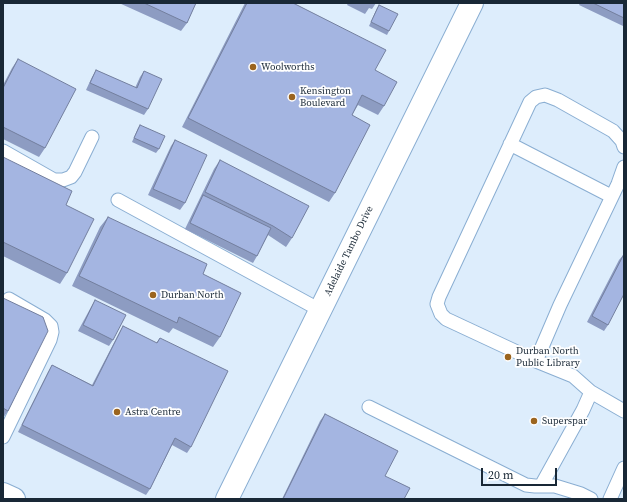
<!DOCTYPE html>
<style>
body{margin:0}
#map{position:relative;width:627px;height:502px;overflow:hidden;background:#ddedfc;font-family:"Source Serif 4",serif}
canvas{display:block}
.frame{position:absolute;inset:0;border:4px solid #192836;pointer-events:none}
.scale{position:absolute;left:481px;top:468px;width:76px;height:18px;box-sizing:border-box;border:2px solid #192836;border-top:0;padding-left:5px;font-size:12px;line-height:14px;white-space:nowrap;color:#192836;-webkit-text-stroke:3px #fff;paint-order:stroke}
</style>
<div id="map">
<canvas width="627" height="502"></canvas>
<div class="frame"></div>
<div class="scale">20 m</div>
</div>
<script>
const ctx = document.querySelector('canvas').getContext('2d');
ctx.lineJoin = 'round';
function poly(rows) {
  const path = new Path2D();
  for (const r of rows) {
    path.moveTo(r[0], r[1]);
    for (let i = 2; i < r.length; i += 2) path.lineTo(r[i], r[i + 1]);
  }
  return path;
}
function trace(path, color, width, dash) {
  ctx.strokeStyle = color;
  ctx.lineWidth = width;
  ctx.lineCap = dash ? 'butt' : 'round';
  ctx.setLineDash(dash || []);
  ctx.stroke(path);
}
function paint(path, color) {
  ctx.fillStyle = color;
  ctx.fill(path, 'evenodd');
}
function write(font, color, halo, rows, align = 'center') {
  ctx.font = font + ' "Source Serif 4",serif';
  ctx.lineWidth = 3.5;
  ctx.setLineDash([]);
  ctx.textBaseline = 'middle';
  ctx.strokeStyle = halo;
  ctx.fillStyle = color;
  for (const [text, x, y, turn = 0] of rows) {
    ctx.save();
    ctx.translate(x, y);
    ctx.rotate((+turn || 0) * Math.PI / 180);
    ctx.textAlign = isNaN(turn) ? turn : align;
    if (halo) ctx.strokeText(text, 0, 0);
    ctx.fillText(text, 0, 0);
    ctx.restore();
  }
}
const lane = poly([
 [510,144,611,196],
 [3,151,54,180,63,180,71,177,75,172,92,137],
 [118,200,320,310],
 [536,361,560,305,618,184,624,167],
 [591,392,573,376,536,361,446,319,441,314,437,304,439,297,530,102,536,97,545,95,558,100,613,131,622,141,624,147],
 [369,407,526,485,535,486,555,486,581,494,591,499],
 [3,437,50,340,52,332,51,326,45,320,9,299],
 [541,486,583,410,591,392,624,411],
 [610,499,624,468]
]);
const secondary = poly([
 [3,494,14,499],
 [227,499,472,3]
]);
trace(lane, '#8aaed2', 15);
trace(secondary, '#8aaed2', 24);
trace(lane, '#fff', 13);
trace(secondary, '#fff', 22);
paint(poly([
 [119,3,196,3,187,23,181,31],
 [245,3,293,3,375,70,384,106,378,115,358,105,352,115,335,193,329,202,182,127],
 [348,3,376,3,372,9,369,8,365,14,347,5],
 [580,3,624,3,624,24,623,26,579,5],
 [379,5,389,31,387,35,369,26,377,8],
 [18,59,45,148,39,157,3,139,3,85,12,68],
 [96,70,135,88,140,77,144,71,148,109,144,115,86,90,92,77],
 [140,125,159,149,156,153,132,142,138,128],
 [175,140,185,203,180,210,148,195,171,146],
 [3,157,66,205,67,273,60,284,3,256],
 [220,160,292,238,286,247,268,235,257,256,253,263,185,229,214,169],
 [108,217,203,274,220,337,213,347,173,328,169,333,72,286,100,227],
 [624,254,608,325,604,331,587,322,619,260],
 [3,298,8,411,3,418],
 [95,300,113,340,109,346,78,331,91,307],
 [123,326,156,343,160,338,191,447,187,453,172,445,150,489,146,495,18,432,48,372,52,365,92,385,119,333],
 [325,414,385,476,404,499,282,499,320,421]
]), '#8d9cc2');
const building = poly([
 [144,3,196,3,187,23,144,3],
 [247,3,293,3,386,50,375,70,397,82,384,106,362,95,352,115,370,125,335,193,188,118,247,3],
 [593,3,624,3,624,18,593,3],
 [379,5,398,14,389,31,371,22,379,5],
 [18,59,76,89,45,148,3,127,3,88,18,59],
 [96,70,137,88,144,71,162,79,148,109,90,83,96,70],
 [140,125,165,136,159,149,134,138,140,125],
 [175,140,207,155,185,203,153,189,175,140],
 [3,157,72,191,66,205,94,219,67,273,3,242,3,157],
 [220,160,309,206,292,238,273,226,205,192,220,160],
 [203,195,271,228,257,256,190,223,203,195],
 [108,217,207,264,203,274,241,293,220,337,179,317,177,323,79,276,108,217],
 [624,254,624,294,608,325,592,316,624,254],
 [3,298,43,317,48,331,8,411,3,408,3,298],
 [95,300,126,315,113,340,83,325,95,300],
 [123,326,157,343,160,338,228,371,191,447,175,438,150,489,22,425,52,365,93,386,123,326],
 [325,414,398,451,385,476,410,488,404,499,283,499,325,414]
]);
paint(building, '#a4b5e1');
trace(building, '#737f9e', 1);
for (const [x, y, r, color] of [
 [253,67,4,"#9b641e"],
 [292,97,4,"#9b641e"],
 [153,295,4,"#9b641e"],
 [508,357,4,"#9b641e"],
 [117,412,4,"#9b641e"],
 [534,421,4,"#9b641e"]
]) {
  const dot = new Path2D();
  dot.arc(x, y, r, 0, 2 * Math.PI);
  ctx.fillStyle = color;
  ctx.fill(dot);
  trace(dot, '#fff', 1.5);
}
write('10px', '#192836', '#fff', [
 ["Woolworths",261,67],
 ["Kensington",300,91],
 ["Boulevard",300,103],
 ["Durban North",161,295],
 ["Durban North",516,351],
 ["Public Library",516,363],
 ["Astra Centre",125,412],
 ["Superspar",542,421]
], 'left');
write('10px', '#192836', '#fff', [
 ["Adelaide Tambo Drive",349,251,-64]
]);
</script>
